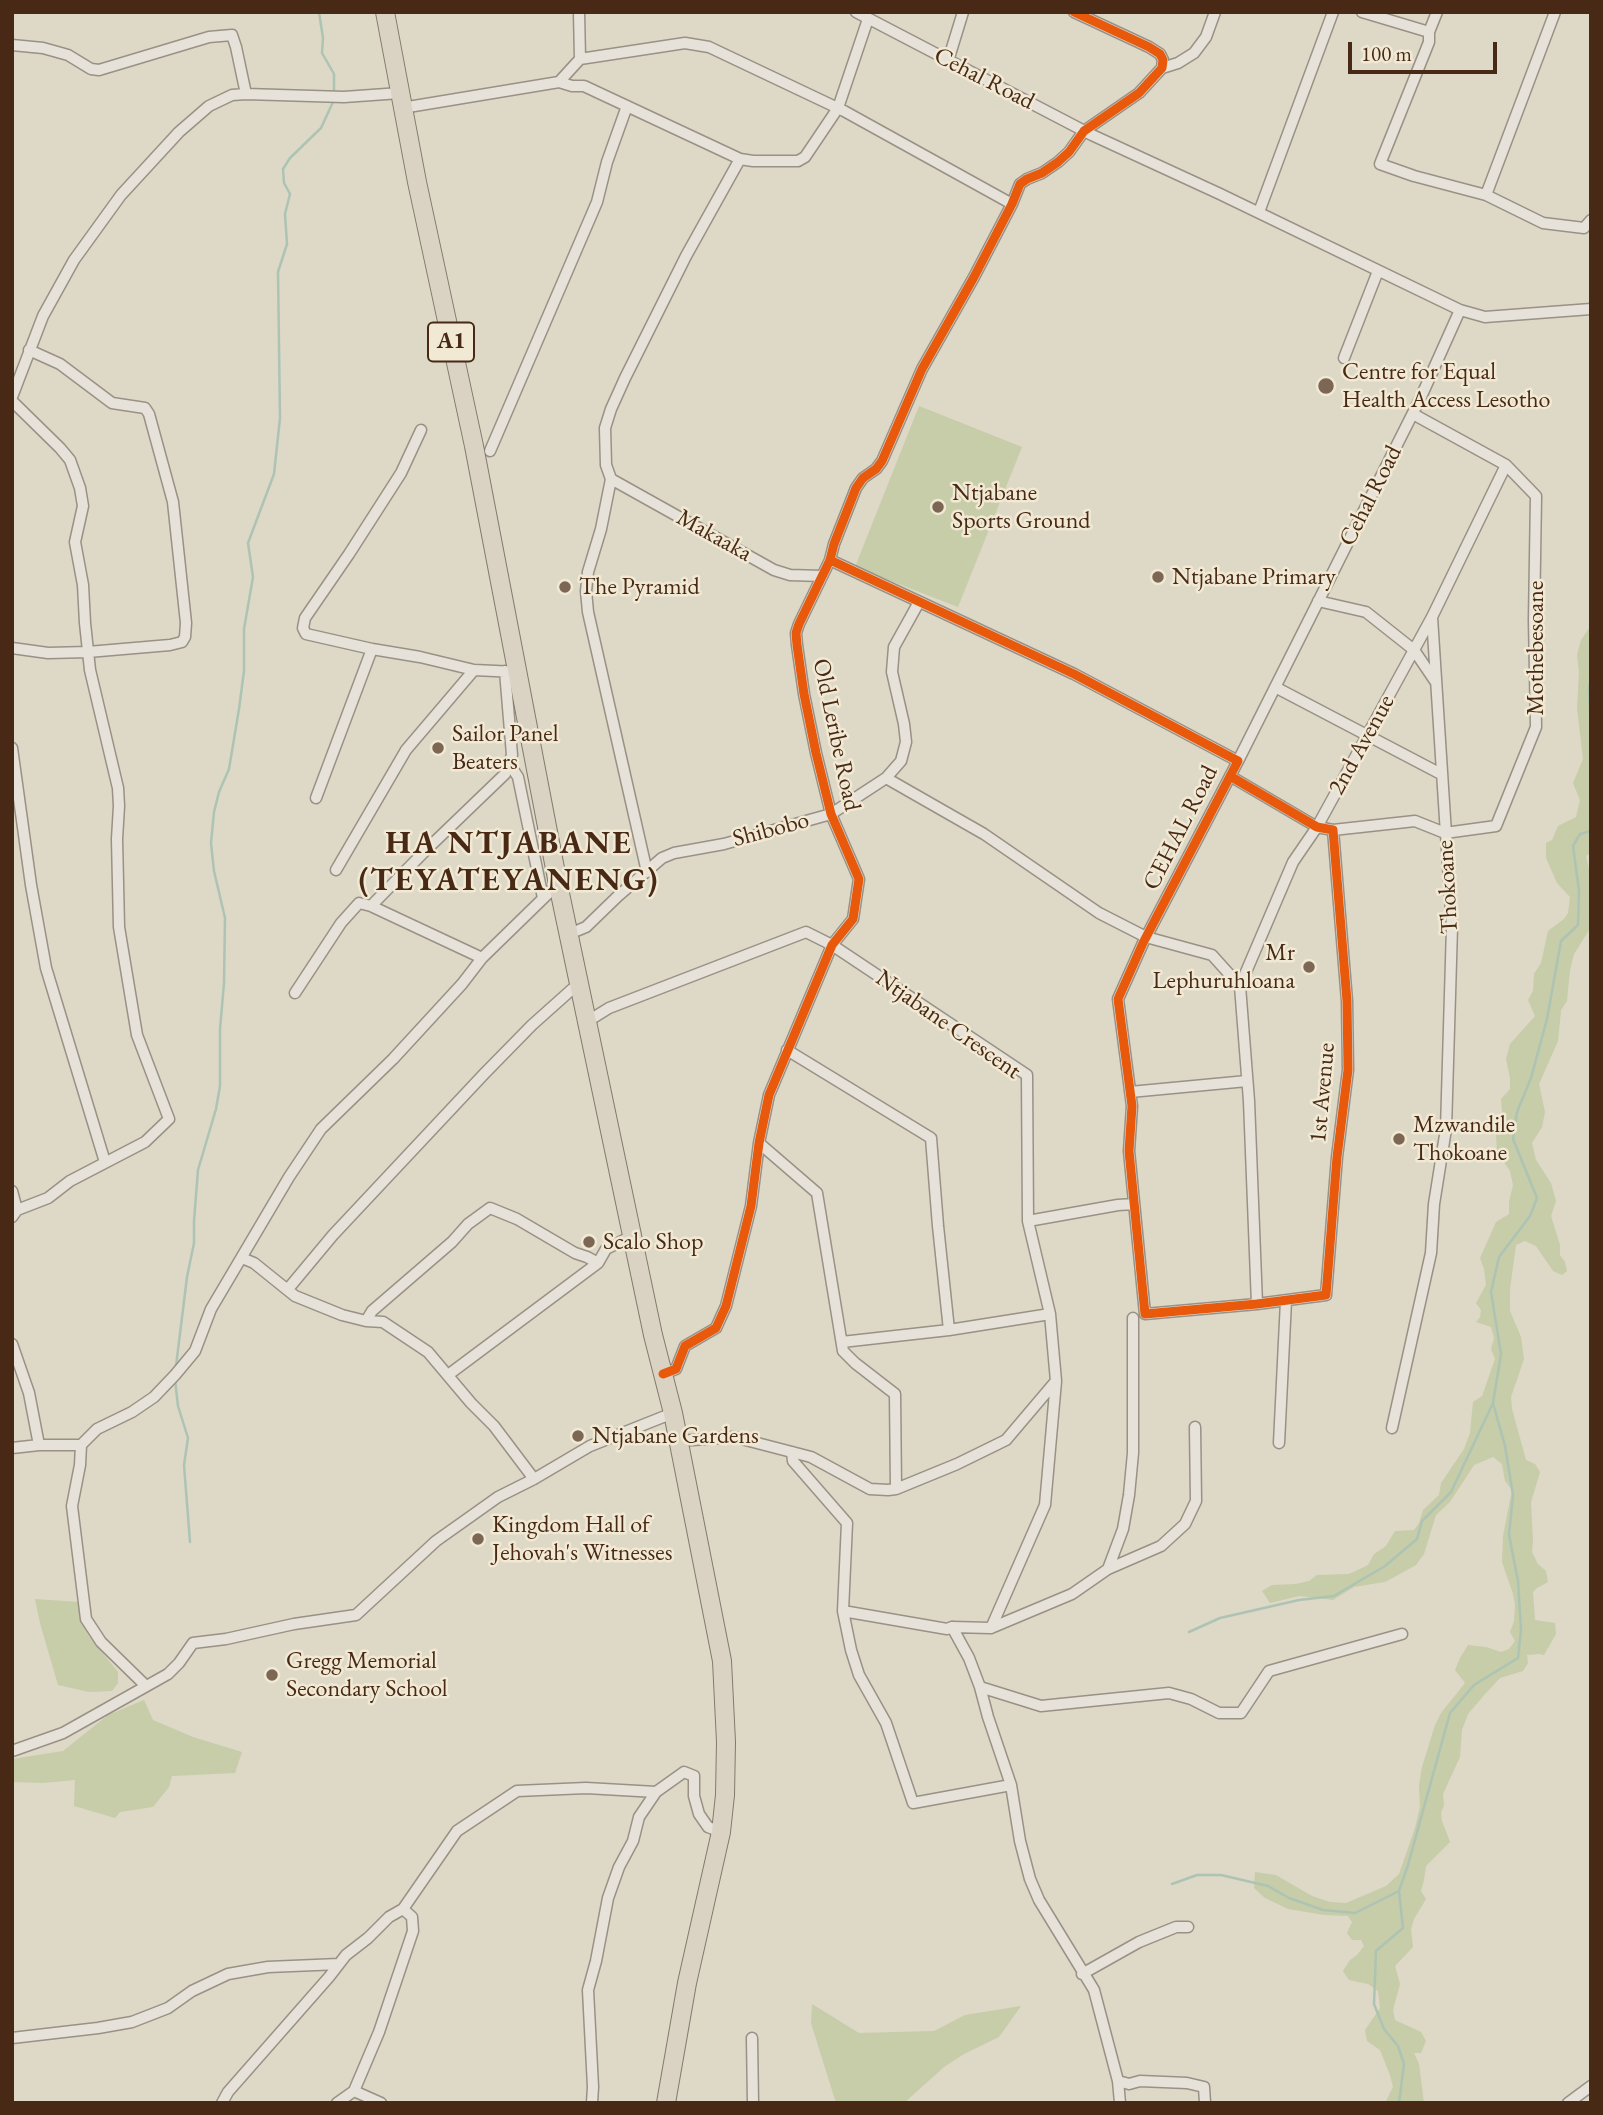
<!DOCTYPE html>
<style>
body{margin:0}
#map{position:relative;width:1603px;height:2115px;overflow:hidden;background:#ded8c6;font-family:"EB Garamond",serif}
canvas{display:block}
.frame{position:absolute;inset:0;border:14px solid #472916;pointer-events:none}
.scale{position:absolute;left:1348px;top:42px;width:149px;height:32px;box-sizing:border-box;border:4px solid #472916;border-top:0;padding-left:9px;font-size:21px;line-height:24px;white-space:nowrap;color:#472916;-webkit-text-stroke:5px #f1e9d3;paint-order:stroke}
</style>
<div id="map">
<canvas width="1603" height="2115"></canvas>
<div class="frame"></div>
<div class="scale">100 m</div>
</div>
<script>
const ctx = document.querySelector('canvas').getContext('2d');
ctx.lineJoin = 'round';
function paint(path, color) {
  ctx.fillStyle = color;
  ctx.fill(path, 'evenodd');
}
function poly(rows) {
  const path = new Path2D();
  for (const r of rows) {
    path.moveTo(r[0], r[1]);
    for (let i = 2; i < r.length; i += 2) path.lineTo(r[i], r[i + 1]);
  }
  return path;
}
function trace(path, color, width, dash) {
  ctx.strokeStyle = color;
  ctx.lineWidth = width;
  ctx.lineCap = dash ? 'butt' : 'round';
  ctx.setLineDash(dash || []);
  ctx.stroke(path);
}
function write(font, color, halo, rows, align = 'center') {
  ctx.font = font + ' "EB Garamond",serif';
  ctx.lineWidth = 5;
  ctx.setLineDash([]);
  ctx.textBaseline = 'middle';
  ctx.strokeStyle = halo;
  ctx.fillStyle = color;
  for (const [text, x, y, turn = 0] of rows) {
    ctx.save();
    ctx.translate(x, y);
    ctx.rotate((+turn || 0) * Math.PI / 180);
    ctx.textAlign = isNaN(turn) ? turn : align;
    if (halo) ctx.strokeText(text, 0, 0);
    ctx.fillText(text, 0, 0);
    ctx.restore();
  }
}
paint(poly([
 [919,406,1022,447,958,607,855,567],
 [1591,625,1591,853,1586,856,1591,878,1591,927,1574,954,1570,970,1567,1001,1561,1010,1558,1041,1539,1084,1545,1112,1542,1127,1532,1143,1536,1160,1551,1183,1556,1201,1551,1216,1560,1245,1560,1255,1565,1262,1567,1271,1562,1275,1553,1271,1536,1246,1525,1241,1516,1245,1510,1289,1510,1311,1521,1337,1524,1359,1511,1397,1512,1409,1526,1460,1535,1464,1540,1472,1531,1502,1533,1541,1532,1552,1538,1564,1546,1571,1548,1582,1537,1588,1533,1592,1535,1620,1555,1623,1556,1634,1544,1655,1539,1654,1527,1655,1528,1663,1523,1671,1500,1678,1486,1693,1468,1714,1462,1730,1460,1757,1443,1794,1444,1805,1441,1813,1442,1821,1450,1842,1426,1866,1424,1880,1421,1891,1426,1899,1414,1919,1411,1929,1413,1947,1395,1966,1400,1984,1393,2010,1395,2020,1421,2032,1426,2041,1421,2053,1414,2053,1419,2064,1424,2103,1385,2103,1393,2087,1390,2075,1380,2050,1367,2041,1365,2030,1380,2008,1378,1991,1368,1984,1349,1980,1343,1971,1350,1960,1357,1955,1364,1946,1361,1940,1352,1940,1347,1933,1352,1922,1348,1916,1324,1915,1288,1909,1265,1898,1254,1888,1255,1872,1276,1875,1312,1896,1330,1902,1346,1903,1386,1886,1399,1874,1415,1828,1420,1807,1419,1785,1422,1767,1435,1725,1441,1713,1465,1683,1455,1670,1460,1658,1468,1645,1486,1647,1501,1652,1509,1649,1515,1641,1510,1632,1514,1621,1515,1605,1513,1594,1502,1562,1503,1536,1512,1490,1505,1481,1502,1464,1493,1457,1474,1465,1450,1502,1436,1515,1424,1554,1416,1565,1385,1582,1354,1587,1333,1600,1299,1596,1270,1603,1262,1591,1272,1585,1296,1584,1309,1581,1317,1575,1349,1574,1368,1565,1374,1554,1386,1546,1395,1531,1414,1530,1419,1523,1423,1510,1439,1495,1441,1483,1464,1449,1470,1433,1473,1402,1482,1396,1495,1359,1491,1349,1494,1338,1491,1327,1476,1322,1480,1317,1481,1310,1476,1303,1486,1285,1484,1269,1480,1258,1496,1222,1509,1214,1509,1202,1513,1185,1510,1171,1497,1152,1496,1134,1503,1123,1501,1099,1510,1089,1510,1078,1506,1059,1510,1044,1535,1016,1528,1000,1533,991,1534,974,1541,963,1548,931,1564,919,1568,913,1570,897,1557,883,1546,858,1546,843,1552,840,1558,826,1576,817,1580,800,1573,783,1583,759,1577,708,1579,672,1577,655,1581,640],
 [35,1599,79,1602,83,1622,88,1635,118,1672,118,1683,112,1691,89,1692,58,1685,40,1623],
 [144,1700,153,1720,193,1737,242,1752,235,1773,172,1776,169,1787,153,1807,120,1812,115,1818,74,1806,75,1780,43,1783,12,1782,12,1759,63,1751,108,1715],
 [812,2004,859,2033,934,2031,965,2015,1021,2006,999,2037,964,2054,944,2067,904,2103,836,2103,811,2023]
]), '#c7cca9');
trace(poly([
 [319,12,323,38,322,53,334,74,334,90],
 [1591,679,1589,688,1591,728],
 [1591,784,1591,811],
 [176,1366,187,1277,194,1243,194,1221,198,1170,216,1109,220,1086,220,1029,224,983,225,918,214,871,211,843,214,812,219,792,229,769,239,709,244,671,244,629,253,577,248,543,274,474,280,418,278,272,287,244,285,214,290,194,284,183,283,169,290,158,321,128,333,102],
 [175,1380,178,1406,188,1438,184,1465,190,1542],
 [1189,1632,1220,1618,1299,1600,1334,1596,1385,1566,1417,1539,1422,1521,1451,1492,1493,1403],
 [1172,1884,1197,1875,1221,1875,1268,1886,1289,1898,1323,1910,1355,1913,1399,1891],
 [1399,2103,1404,2064,1398,2046,1384,2029,1374,2004,1376,1951,1403,1928,1399,1891,1408,1865,1450,1713,1474,1685,1518,1658,1521,1630,1518,1581,1509,1535,1513,1495,1505,1446,1493,1403,1501,1354,1491,1292,1499,1257,1530,1216,1537,1198,1513,1139,1517,1112,1531,1078,1547,1019,1561,941,1578,925,1579,891,1573,846,1580,834,1591,831]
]), '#adc4b4', 2.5);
const street = poly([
 [579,12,580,59],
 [856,12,1092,135,1220,194,1460,310,1421,397,1238,761],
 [1362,12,1429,32],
 [1437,12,1429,32,1429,42,1380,164,1414,176,1486,195,1543,223,1584,228,1591,220],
 [12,45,43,48,68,55,91,69,99,70,209,37,232,35,236,47,246,94],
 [948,61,963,12],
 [1162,68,1178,63,1194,53,1206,37,1215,12],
 [559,82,580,59,685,43,709,47,844,111,1012,204],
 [402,108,559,82,572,86,584,86,740,159,753,161,798,161,805,157,838,108,868,19],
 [1486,195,1555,12],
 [1259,212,1333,12],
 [1460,310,1485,317,1591,309],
 [1344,358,1378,271],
 [12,397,43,316,74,260,121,195,179,132,209,106,232,95,246,94,344,97,400,93],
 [12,401,60,448,70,460,80,488,83,506,75,542,83,585,85,623,90,670,118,788,119,806,117,839,119,927,137,1035,169,1119,145,1142,70,1181,48,1198,17,1210,12,1217],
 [421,430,401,473,349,554,305,618,303,628,306,634,372,649,420,657,474,670,516,672],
 [490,451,597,202,607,162,627,106],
 [611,479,774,570,790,575,822,576],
 [830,560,1074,674,1238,761,1143,943,1118,999,1132,1106,1129,1151,1145,1314,1257,1304,1326,1295,1337,1157,1348,1070,1347,1001,1333,830,1317,827,1230,776],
 [1318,601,1366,612,1414,650,1435,681],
 [12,648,48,653,88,652,170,645,182,642,185,637,186,623,173,502,149,414,145,408,112,403,60,364,29,350],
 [1275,687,1441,774],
 [12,748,31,885,46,968,105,1162],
 [510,765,518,777,543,898],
 [886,778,984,834,1099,913,1146,937,1212,955,1240,986,1249,1101,1257,1304],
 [316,798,372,649],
 [1333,830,1415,821,1445,833,1496,826,1536,727,1534,620,1536,496,1506,465],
 [336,870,406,750,474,670],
 [647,872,588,612,586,591,588,572,601,529,611,479,606,465,605,428,611,409,625,378,686,256,740,159],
 [371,906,425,851,505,774,512,755,505,671],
 [569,934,586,927,618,896,662,858,674,853,724,844,831,814,886,778,901,761,906,742,904,724,892,672,894,647,919,602],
 [1240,986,1293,862,1317,827,1432,617],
 [295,993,341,923,359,903,371,906,482,958],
 [588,1021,609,1008,806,932,832,945,1027,1075,1028,1221,1050,1314,1056,1381,1006,1440,957,1464,896,1489,888,1490,870,1489,811,1457,734,1437,678,1441],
 [787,1050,931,1138,938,1226,949,1330],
 [1130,1092,1247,1081],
 [759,1143,817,1193,843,1351,855,1363,895,1394,896,1489],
 [12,1191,17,1210],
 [1028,1221,1118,1205,1134,1204],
 [242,1258,254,1263,295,1296,342,1315,366,1321,383,1322,428,1352,471,1403,494,1426,534,1479],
 [288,1289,333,1235,484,1074,532,1025,579,983],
 [366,1321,372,1311,452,1242,468,1224,490,1208,517,1219,575,1253,587,1257,598,1263],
 [842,1342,949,1330,1050,1314],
 [12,1344,29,1393,39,1445],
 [663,1374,676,1369,685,1346,716,1328,726,1306,751,1206,759,1143,769,1095,832,945,853,919,859,879,831,814,816,753,804,694,797,645,796,633,799,624,830,560,834,544,856,488,863,478,876,469,882,461,922,369,974,277,1012,204,1020,184,1027,179,1042,173,1058,162,1069,152,1084,131,1139,93,1162,68,1163,60,1160,54,1149,47,1074,12],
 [448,1375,598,1263,606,1249,626,1239,633,1237],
 [1392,1428,1431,1253,1434,1204,1446,1129,1452,927,1432,617,1506,465,1413,414],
 [1279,1443,1286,1301],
 [81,1445,80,1465,72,1506,86,1619,101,1642,146,1686],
 [12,1448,39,1445,81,1445,97,1429,132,1412,154,1397,175,1375,195,1351,211,1309,289,1177,321,1129,393,1059,462,984,482,958,558,884],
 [792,1452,793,1461,847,1523,843,1611,947,1629,952,1627,991,1628,1072,1594,1108,1569,1123,1529,1129,1495,1133,1453,1133,1318],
 [1108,1569,1161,1546,1185,1524,1196,1501,1195,1427],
 [843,1611,851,1650,859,1675,886,1723,913,1803,1011,1785],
 [952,1627,969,1658,980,1687,988,1717,1011,1785,1020,1841,1030,1879,1039,1900,1094,1990,1118,2081,1120,2103],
 [991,1628,1045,1505,1056,1381],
 [980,1687,1041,1706,1169,1693,1191,1699,1219,1713,1241,1713,1269,1671,1402,1634],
 [12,1751,63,1733,168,1674,179,1663,193,1643,226,1639,294,1624,356,1615,436,1541,498,1497,534,1479,590,1446,673,1413],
 [1082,1974,1139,1942,1176,1927,1188,1927],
 [12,2038,98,2028,132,2022,168,2008,192,1991,228,1974,268,1967,339,1964],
 [752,2038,753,2103],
 [1118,2081,1129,2084,1140,2081,1187,2083,1204,2087,1205,2103],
 [354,2091,381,2103],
 [222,2103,228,2092,329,1977,346,1955,368,1938,389,1917,403,1909,457,1831,517,1791,586,1788,656,1792,684,1772,694,1776,694,1796,699,1814,708,1827,721,1832],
 [337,2103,354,2091,379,2032,413,1931,412,1917,403,1909],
 [592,2103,593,2087,588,1990,596,1961,608,1898,619,1867,633,1841,639,1817,656,1792],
 [1568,2103,1591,2086]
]);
const primary = poly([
 [385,12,417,182,474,446,558,884,653,1335,673,1413,722,1661,726,1742,725,1795,721,1832,687,1983,666,2103]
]);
trace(street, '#999185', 13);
trace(primary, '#827a6e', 20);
trace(street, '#e6e2da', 10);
trace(primary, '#dad3c4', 18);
trace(poly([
 [830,560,1074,674,1238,761,1143,943,1118,999,1132,1106,1129,1151,1145,1314,1257,1304,1326,1295,1337,1157,1348,1070,1347,1001,1333,830,1317,827,1230,776],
 [663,1374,676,1369,685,1346,716,1328,726,1306,751,1206,759,1143,769,1095,832,945,853,919,859,879,831,814,816,753,804,694,797,645,796,633,799,624,830,560,834,544,856,488,863,478,876,469,882,461,922,369,974,277,1012,204,1020,184,1027,179,1042,173,1058,162,1069,152,1084,131,1139,93,1162,68,1163,60,1160,54,1149,47,1074,12]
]), '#e8590c', 9);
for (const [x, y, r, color] of [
 [1326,386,9,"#7c6654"],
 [938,507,7,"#7c6654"],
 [1158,577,7,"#7c6654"],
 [565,587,7,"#7c6654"],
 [438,748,7,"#7c6654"],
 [1309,967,7,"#7c6654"],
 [1399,1139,7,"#7c6654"],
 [589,1242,7,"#7c6654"],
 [578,1436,7,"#7c6654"],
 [478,1539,7,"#7c6654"],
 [272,1675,7,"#7c6654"]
]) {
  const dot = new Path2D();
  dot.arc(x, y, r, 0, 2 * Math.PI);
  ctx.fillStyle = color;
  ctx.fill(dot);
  trace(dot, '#f1e9d3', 2.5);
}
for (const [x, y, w] of [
 [451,342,46]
]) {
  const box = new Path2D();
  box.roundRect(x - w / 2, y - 19.5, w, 39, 5);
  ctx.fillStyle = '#f1e9d3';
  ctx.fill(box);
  trace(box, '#472916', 2);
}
write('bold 23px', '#472916', null, [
 ["A1",451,342]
]);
write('24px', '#472916', '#f1e9d3', [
 ["Cehal Road",984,79,27],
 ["Cehal Road",1371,496,-63],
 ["Makaaka",714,536,29],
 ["Mothebesoane",1536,648,-90],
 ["Old Leribe Road",836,735,78],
 ["2nd Avenue",1362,745,-61],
 ["CEHAL Road",1181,828,-63],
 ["Shibobo",771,830,-15],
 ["Thokoane",1448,887,-93],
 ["Ntjabane Crescent",948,1025,35],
 ["1st Avenue",1323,1093,-85]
]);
write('24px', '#472916', '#f1e9d3', [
 ["Centre for Equal",1342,372],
 ["Health Access Lesotho",1342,400],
 ["Ntjabane",952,493],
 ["Sports Ground",952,521],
 ["Ntjabane Primary",1172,577],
 ["The Pyramid",579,587],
 ["Sailor Panel",452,734],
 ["Beaters",452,762],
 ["Mr",1295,953,"right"],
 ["Lephuruhloana",1295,981,"right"],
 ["Mzwandile",1413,1125],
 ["Thokoane",1413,1153],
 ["Scalo Shop",603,1242],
 ["Ntjabane Gardens",592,1436],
 ["Kingdom Hall of",492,1525],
 ["Jehovah's Witnesses",492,1553],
 ["Gregg Memorial",286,1661],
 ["Secondary School",286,1689]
], 'left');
ctx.letterSpacing = '2px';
write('bold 32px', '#472916', '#f1e9d3', [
 ["HA NTJABANE",509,844],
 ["(TEYATEYANENG)",509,881]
]);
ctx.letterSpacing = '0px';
</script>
